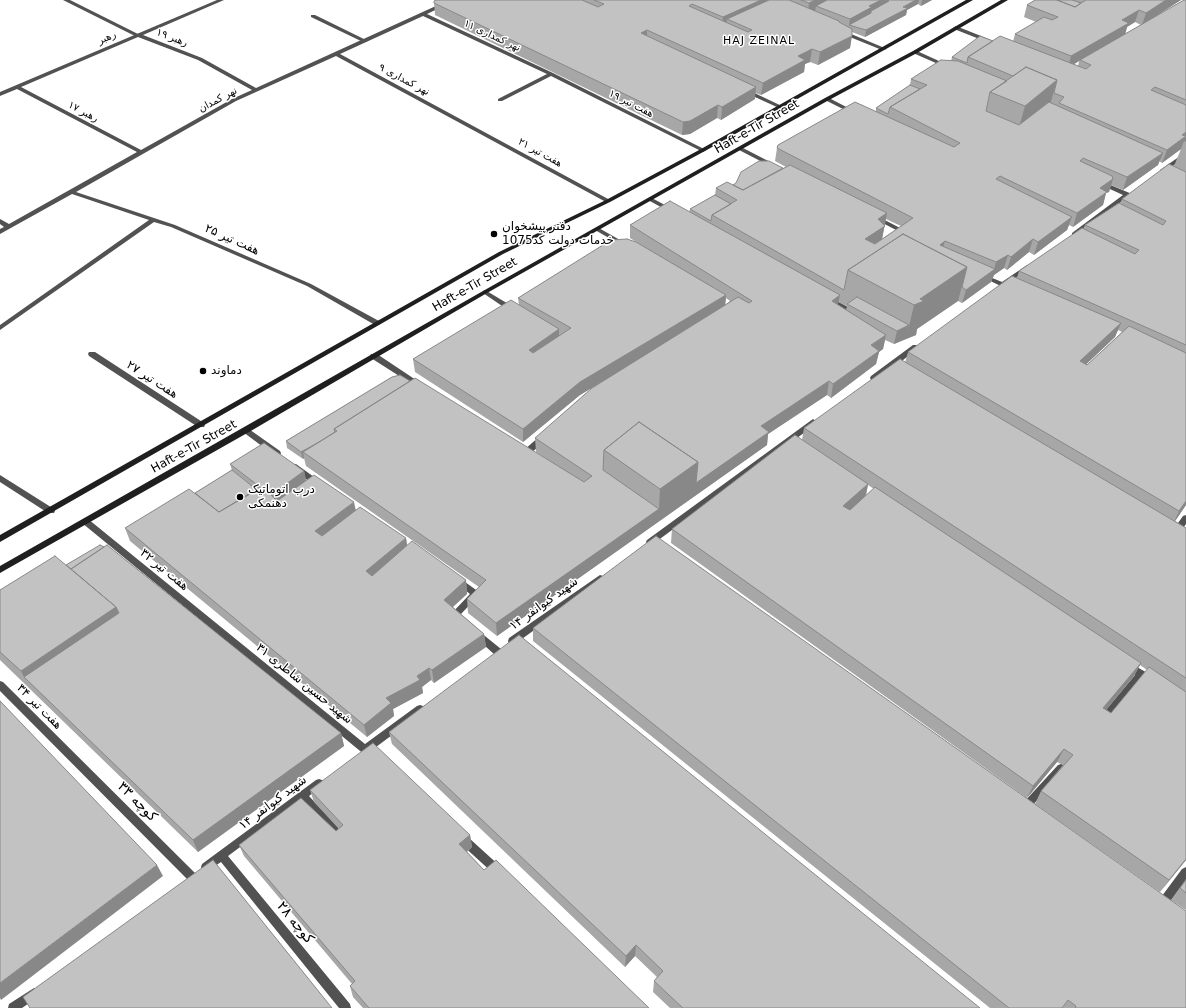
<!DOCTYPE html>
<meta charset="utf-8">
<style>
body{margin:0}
canvas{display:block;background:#fff}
</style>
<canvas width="1186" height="1008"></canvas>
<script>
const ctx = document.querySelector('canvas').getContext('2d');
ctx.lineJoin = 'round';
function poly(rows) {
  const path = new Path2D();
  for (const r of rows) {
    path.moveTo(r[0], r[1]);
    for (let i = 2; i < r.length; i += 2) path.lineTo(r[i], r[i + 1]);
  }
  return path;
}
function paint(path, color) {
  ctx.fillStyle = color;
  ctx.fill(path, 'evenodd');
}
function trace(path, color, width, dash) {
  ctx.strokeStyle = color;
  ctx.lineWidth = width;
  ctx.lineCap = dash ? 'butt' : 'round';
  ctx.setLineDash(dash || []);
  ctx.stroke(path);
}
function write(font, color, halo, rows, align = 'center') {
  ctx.font = font + ' "DejaVu Sans","Noto Naskh Arabic",sans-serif';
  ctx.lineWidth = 3;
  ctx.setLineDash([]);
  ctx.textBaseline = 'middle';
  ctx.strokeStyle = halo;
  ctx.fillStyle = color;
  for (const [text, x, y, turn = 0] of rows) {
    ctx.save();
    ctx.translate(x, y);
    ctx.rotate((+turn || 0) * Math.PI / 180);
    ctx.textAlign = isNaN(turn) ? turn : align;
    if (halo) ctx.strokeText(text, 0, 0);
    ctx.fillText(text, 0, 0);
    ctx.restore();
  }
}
paint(poly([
 [63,0,70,0,140,35,135,36,63,0],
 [311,15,315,15,368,41,363,42,311,17,311,15],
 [744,90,748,90,784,107,779,108,744,92,744,90],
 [825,98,829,98,856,112,851,113,825,100,825,98]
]), '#525252');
paint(poly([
 [217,0,224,0,143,35,202,58,256,88,449,0,456,0,427,14,553,73,706,150,703,152,551,76,502,101,498,101,498,99,547,74,423,16,340,54,610,200,610,202,606,202,336,56,236,101,76,192,175,225,311,284,379,321,380,323,379,325,375,325,307,286,171,227,154,222,0,330,0,325,149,220,72,194,0,234,0,229,4,227,0,224,0,219,9,224,137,152,17,89,0,96,0,92,217,0],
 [138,37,198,60,252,90,232,99,141,150,21,87,138,37],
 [956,26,991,40,992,41,987,42,954,29,953,28,956,26],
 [840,31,844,31,887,49,882,50,840,33,840,31],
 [913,51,917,51,950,66,945,67,913,53,913,51],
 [741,147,776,165,777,166,774,168,772,167,739,150,738,149,741,147],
 [1186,152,1186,157,1164,172,1160,172,1160,170,1186,152],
 [1101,181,1132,194,1076,235,1072,235,1072,233,1123,195,1099,184,1099,182,1101,181],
 [650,197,674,210,675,211,672,213,670,212,648,200,647,199,650,197],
 [877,216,902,229,903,230,897,235,893,235,892,234,896,230,875,219,875,217,877,216],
 [597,227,627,244,628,245,625,247,623,246,595,230,594,229,597,227],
 [1027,265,1030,267,1029,268,1007,285,1012,288,1009,290,980,276,981,275,985,275,1002,282,1027,265],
 [485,290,515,308,516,310,515,312,511,312,483,293,483,291,485,290],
 [829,297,852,309,853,311,847,316,843,316,842,314,845,311,827,300,827,298,829,297],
 [913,345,916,345,920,347,877,380,871,380,870,378,871,376,913,345],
 [89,352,95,352,204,423,205,425,204,427,198,427,89,356,88,354,89,352],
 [371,354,377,354,425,386,424,388,418,388,371,358,370,356,371,354],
 [813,419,817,422,816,424,653,544,647,544,646,542,647,540,813,419],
 [246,427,280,451,281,453,280,455,274,455,243,432,242,430,246,427],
 [543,435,547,438,546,440,530,454,524,454,523,452,524,450,540,436,543,435],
 [296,464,321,482,322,484,321,486,315,486,293,469,292,467,293,465,296,464],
 [0,475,54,509,55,511,54,513,48,513,0,482,0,475],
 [1186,515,1186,524,1179,534,1173,534,1172,532,1173,530,1183,516,1186,515],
 [85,518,88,519,365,744,417,706,420,705,423,706,425,709,423,712,372,750,373,752,371,755,368,756,365,755,82,523,81,521,85,518],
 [600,575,603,576,604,578,603,580,515,644,512,645,509,644,508,641,509,638,600,575],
 [458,577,479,592,480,594,461,614,463,618,462,620,459,621,456,620,451,614,470,594,455,582,454,580,455,578,458,577],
 [477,630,480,632,501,649,502,652,501,655,498,656,495,655,474,636,473,634,474,632,477,630],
 [1128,662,1144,671,1153,678,1155,681,1153,684,1150,685,1141,680,1106,723,1103,724,1100,723,1098,720,1100,717,1135,675,1125,669,1124,666,1125,663,1128,662],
 [0,681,3,682,196,874,197,877,196,880,192,882,188,880,0,691,0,681],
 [1061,764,1064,765,1066,768,1064,771,1030,808,1027,809,1024,808,1022,805,1024,802,1058,765,1061,764],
 [319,779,322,780,324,783,322,786,309,796,338,827,339,830,338,833,334,834,330,833,301,802,228,856,350,1004,351,1008,339,1008,221,862,206,872,202,870,201,867,202,864,316,780,319,779],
 [465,836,469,838,502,868,503,871,502,874,498,876,494,874,461,844,460,841,461,838,465,836],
 [1186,867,1186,880,1167,906,1163,908,1159,906,1158,903,1159,900,1182,869,1186,867],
 [34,988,38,989,39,993,38,997,22,1008,8,1008,9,1004,34,988]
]), '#525252');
paint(poly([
 [966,0,973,0,705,151,610,202,503,254,0,542,0,535,499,252,606,200,701,149,966,0],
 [1001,0,1008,0,917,53,829,100,487,293,249,432,0,573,0,566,483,291,825,98,913,51,1001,0]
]), '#1f1f1f');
paint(poly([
 [436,0,932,0,921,6,918,4,907,10,906,15,865,37,852,32,850,48,818,65,810,62,805,64,804,72,761,95,755,93,755,99,721,120,717,118,690,134,682,135,435,15,434,1],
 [1035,0,1181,0,1151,19,1186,0,1186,505,1175,521,1186,528,1186,860,1160,892,1035,804,1041,791,1063,765,1057,762,1027,798,671,543,672,529,802,440,804,428,905,363,908,352,1017,278,1019,271,1083,229,1085,225,1120,204,1122,199,1174,166,1181,149,1162,163,1159,161,1158,165,1123,190,1111,185,1109,192,1106,193,1103,205,1073,227,1069,225,1067,230,1034,255,1029,252,1007,270,1004,268,994,275,991,282,962,303,958,301,917,329,916,335,894,344,885,340,883,349,879,352,876,364,831,398,827,395,768,434,767,445,497,636,468,613,467,599,479,587,306,466,304,458,303,459,287,448,286,441,392,377,554,464,536,452,535,438,615,374,580,395,523,442,415,372,413,359,519,305,518,298,647,249,630,238,630,225,689,212,690,209,715,195,716,188,733,185,783,168,786,167,775,161,777,148,876,111,876,108,910,85,911,79,951,61,952,57,993,41,1013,42,1015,34,1036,22,1024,17,1027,5],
 [1135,22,1141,25,1125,34,1127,27],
 [1079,61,1078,66,1074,64],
 [886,219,901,226,882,239],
 [726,298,730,301,725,305],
 [838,302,847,306,846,310,838,305],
 [1118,330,1122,332,1087,365,1086,364,1115,337],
 [868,485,874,489,866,496],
 [1140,665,1147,670,1111,713,1106,709,1134,676],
 [230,464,304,471,306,481,356,510,406,538,407,545,466,580,467,594,453,607,484,634,486,647,434,683,431,680,422,687,423,693,393,709,394,716,367,737,130,541,125,528,195,493,232,470],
 [66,565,341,733,344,746,198,852,0,660,0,590],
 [533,628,1186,1008,990,1008,533,641],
 [389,732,980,1008,670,1008,653,992,654,981,657,977,635,956,625,967,392,744],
 [310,790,470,835,472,847,467,852,484,870,649,1008,363,1008,353,997,350,986,352,984,244,856,239,845,336,831,339,829,314,802],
 [1186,879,1186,910,1171,900]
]), '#a7a7a7');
paint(poly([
 [761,0,773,0,727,19,726,28,722,30,723,17],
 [815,0,836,0,816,6,815,11,808,15,809,3],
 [881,0,890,0,888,7,849,25,850,19,869,6],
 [916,0,919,0,918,4,907,10,906,15,865,37,866,30,903,7],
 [922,0,932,0,921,6],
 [1166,0,1181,0,1142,25,1146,13],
 [1139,10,1135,22,1127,27,1125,35,1080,60,1079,61,1068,68,1071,56,1122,20],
 [647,30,647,43,641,33],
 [852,36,850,48,818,65,820,52],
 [812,49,810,62,805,64,804,72,761,95,763,83,798,56],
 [1057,80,1048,112,1016,138,1025,106],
 [756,87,755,99,721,120,722,107],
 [718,105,717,118,690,134,682,135,683,122],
 [1186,132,1186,142,1184,141,1181,149,1162,163,1167,150,1182,135],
 [1163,153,1158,165,1123,190,1127,177],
 [1113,179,1109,192,1106,193,1103,205,1073,227,1077,213,1100,188],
 [887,213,882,239,862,252,865,239,878,219],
 [1072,217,1067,230,1034,255,1038,242],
 [1033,239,1029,252,1007,270,1011,257],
 [945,241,941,254,940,245],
 [1008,255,1004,268,994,275,991,282,962,303,966,290,994,270,996,262],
 [967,267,958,301,917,329,916,335,906,339,914,305,920,299],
 [726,295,725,308,580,395,523,442,523,429,580,382],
 [840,295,837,308,832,301],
 [1121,323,1115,337,1075,375,1080,361],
 [909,325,906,339,894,344,897,331],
 [559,329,559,342,529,364,529,350],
 [886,335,883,349,879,352,876,364,831,398,833,384,871,345],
 [829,381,827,395,768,434,767,445,497,636,496,623,659,509,660,489,698,462,761,426],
 [333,435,303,452,304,458,303,459,301,452],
 [304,471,307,485,274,509,271,495],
 [868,484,865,498,840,519,843,506],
 [1186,501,1186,505,1173,524,1179,511],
 [354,502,357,516,318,545,315,531],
 [406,538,408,552,369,584,366,571],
 [466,580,467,594,446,613,444,600],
 [116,607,125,626,24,677,21,671],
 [484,634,486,647,434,683,432,670],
 [1141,663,1134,676,1097,721,1103,708],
 [429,668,431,680,422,687,423,693,393,709,394,716,367,737,364,725,386,698],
 [341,733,344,746,198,852,193,840],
 [1064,749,1057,762,1027,798,1033,786],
 [470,835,472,847,461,856,459,844],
 [1186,859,1186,860,1160,892,1169,880],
 [157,865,163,876,1,1000,0,998,0,983],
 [636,945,635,956,625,967,626,956]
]), '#888');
const building = poly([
 [436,0,582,0,598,7,604,4,594,0,761,0,723,17,692,4,689,6,748,32,752,30,727,19,769,0,789,0,839,21,839,22,852,29,852,36,820,52,812,49,798,56,805,60,763,83,647,30,641,33,756,87,722,107,718,105,690,121,683,122,434,3,434,1,436,0],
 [801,0,815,0,809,3,801,0],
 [827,0,881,0,869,6,872,7,850,19,816,6,827,0],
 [886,0,916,0,903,7,908,8,866,30,849,25,871,13,871,11,889,1,886,0],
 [1035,0,1057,0,1075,7,1086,0,1166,0,1146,13,1139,10,1122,20,1129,23,1071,56,1015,34,1044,17,1052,20,1058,17,1027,5,1035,0],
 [1057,0,1072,0,1081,3,1075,7,1057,0],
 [1184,0,1186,0,1186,100,1155,87,1151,90,1186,105,1186,132,1182,135,1186,136,1167,150,1059,103,1064,97,1054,93,1057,80,1026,67,1013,76,968,57,1000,36,1086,69,1091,65,1080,60,1184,0],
 [980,36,993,41,968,57,967,63,952,57,980,36],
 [941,60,958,61,1007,81,990,92,986,111,1019,125,1049,102,1163,153,1127,177,1083,158,1080,161,1112,176,1113,179,1100,188,1107,192,1077,213,1000,176,996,179,1072,217,1038,242,1033,239,1011,257,1008,255,996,262,945,241,940,245,995,269,966,290,962,287,967,267,903,234,848,270,844,290,712,215,737,200,716,188,727,182,743,190,790,165,887,213,878,219,885,226,865,239,875,244,913,218,777,148,778,145,855,102,954,147,960,143,890,107,927,85,911,79,941,60],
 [1026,67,1057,80,1025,106,990,92,1026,67],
 [910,85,920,89,890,107,888,114,876,108,910,85],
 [759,161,769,161,783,168,743,190,733,185,736,183,741,172,759,161],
 [1169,164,1186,172,1186,345,1019,271,1082,228,1135,254,1139,250,1085,225,1119,203,1163,225,1166,221,1122,199,1169,164],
 [715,195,731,204,712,215,711,221,690,209,715,195],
 [670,201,840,295,832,301,886,335,871,345,879,351,833,384,829,381,761,426,769,432,696,483,698,462,639,422,604,450,603,470,659,509,496,623,467,599,486,580,303,452,337,431,334,429,415,378,584,482,592,476,535,438,592,388,738,297,749,303,752,301,630,225,670,201],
 [903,234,967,267,920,299,924,301,914,305,848,270,903,234],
 [627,239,636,242,726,295,580,382,523,429,413,359,511,300,559,329,529,350,533,353,571,328,518,298,611,240,627,239],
 [1012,276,1121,323,1080,361,1087,365,1129,326,1186,353,1186,501,1179,511,908,352,1012,276],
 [857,297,909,325,897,331,847,304,857,297],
 [900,359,1186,528,1186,678,804,428,900,359],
 [400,375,410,381,334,429,335,432,319,442,301,452,286,441,392,377,400,375],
 [639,422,698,462,660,489,604,450,639,422],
 [795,435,868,484,843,506,850,510,875,487,1141,663,1103,708,1111,713,1149,667,1186,692,1186,859,1169,880,1041,791,1073,755,1064,749,1033,786,672,529,795,435],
 [264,443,304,471,271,495,277,501,314,475,354,502,315,531,322,536,360,507,406,538,366,571,372,576,412,541,466,580,444,600,484,634,432,670,429,668,417,676,420,680,386,698,391,703,364,725,125,528,189,489,219,512,260,487,230,464,264,443],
 [232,470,257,490,219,512,195,493,232,470],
 [656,536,1186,911,1186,1008,1075,1008,1076,1006,1068,1000,1062,1008,1009,1008,533,628,656,536],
 [100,545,104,547,71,569,66,565,100,545],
 [107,545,341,733,193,840,24,677,119,613,116,607,71,569,107,545],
 [55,556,116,607,21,671,0,652,0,590,55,556],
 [519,635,980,1008,683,1008,654,981,663,971,636,945,626,956,389,732,519,635],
 [0,701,157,865,0,983,0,701],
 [373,743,470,835,459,844,484,870,496,860,649,1008,369,1008,350,986,355,981,239,845,301,798,336,831,343,825,310,790,373,743],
 [213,860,332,1008,30,1008,23,997,213,860],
 [1186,880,1186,893,1180,888,1186,880]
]);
paint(building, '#c2c2c2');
trace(building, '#888', 1);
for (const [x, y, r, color] of [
 [494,234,4,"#000"],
 [203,371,4,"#000"],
 [240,497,4,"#000"]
]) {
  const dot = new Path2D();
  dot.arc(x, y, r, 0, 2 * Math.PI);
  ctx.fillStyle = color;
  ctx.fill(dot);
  trace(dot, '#fff', 1.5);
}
write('10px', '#000', '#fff', [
 ["نهر کمداری ۱۱",492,36,25],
 ["رهبر",107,38,-24],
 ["رهبر ۱۹",172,38,21],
 ["نهر کمداری ۹",404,80,28],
 ["نهر کمدان",218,100,-28],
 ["هفت تیر ۱۹",631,104,27],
 ["رهبر ۱۷",83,112,28],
 ["هفت تیر ۲۱",540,153,29]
]);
ctx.letterSpacing = '1px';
write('11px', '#000', '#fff', [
 ["HAJ ZEINAL",759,41]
]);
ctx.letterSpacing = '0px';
write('12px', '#000', '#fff', [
 ["Haft-e-Tir Street",757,127,-30],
 ["هفت تیر ۲۵",232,240,24],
 ["Haft-e-Tir Street",475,285,-30],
 ["هفت تیر ۲۷",152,380,33],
 ["Haft-e-Tir Street",194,447,-29],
 ["هفت تیر ۳۲",164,570,39],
 ["شهید کیوانفر ۱۴",544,604,-36],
 ["شهید حسین شاطری ۳۱",304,684,39],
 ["هفت تیر ۳۴",39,707,45],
 ["شهید کیوانفر ۱۴",273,803,-37]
]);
write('12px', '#000', '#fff', [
 ["دفتر پیشخوان",502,227],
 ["خدمات دولت کد1075",502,241],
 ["دماوند",211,371],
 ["درب اتوماتیک",248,490],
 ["دهنمکی",248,504]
], 'left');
write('14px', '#000', '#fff', [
 ["کوچه ۳۳",137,802,45],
 ["کوچه ۲۸",295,923,51]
]);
</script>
